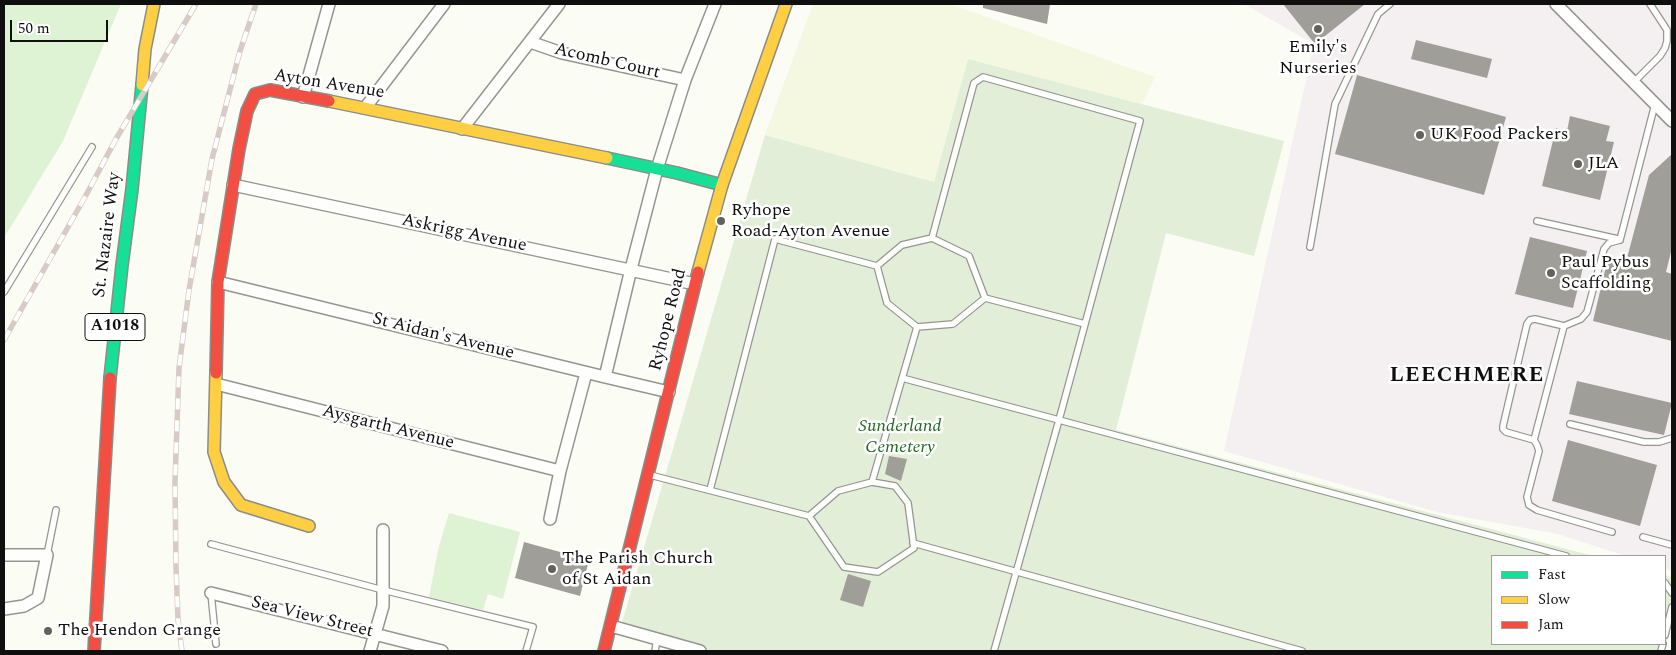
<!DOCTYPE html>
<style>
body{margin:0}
#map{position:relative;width:1676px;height:655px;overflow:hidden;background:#fbfcf4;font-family:Spectral,serif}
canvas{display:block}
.frame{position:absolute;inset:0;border:5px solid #0f0f0f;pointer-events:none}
.legend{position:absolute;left:1491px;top:555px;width:175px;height:90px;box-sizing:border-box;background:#fff;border:1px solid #9f9f9f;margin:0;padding:6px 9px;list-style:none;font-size:15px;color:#0f0f0f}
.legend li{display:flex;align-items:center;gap:10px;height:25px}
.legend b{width:25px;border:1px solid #9f9f9f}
.scale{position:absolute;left:10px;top:20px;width:98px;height:22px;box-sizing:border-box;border:2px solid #0f0f0f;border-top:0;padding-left:6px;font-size:15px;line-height:18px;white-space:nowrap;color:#0f0f0f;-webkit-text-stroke:4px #fff;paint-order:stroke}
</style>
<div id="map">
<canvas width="1676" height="655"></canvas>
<div class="frame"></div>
<ul class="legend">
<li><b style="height:6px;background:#16e098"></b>Fast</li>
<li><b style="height:6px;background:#ffcf43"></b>Slow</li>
<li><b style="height:6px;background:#f24e42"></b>Jam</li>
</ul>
<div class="scale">50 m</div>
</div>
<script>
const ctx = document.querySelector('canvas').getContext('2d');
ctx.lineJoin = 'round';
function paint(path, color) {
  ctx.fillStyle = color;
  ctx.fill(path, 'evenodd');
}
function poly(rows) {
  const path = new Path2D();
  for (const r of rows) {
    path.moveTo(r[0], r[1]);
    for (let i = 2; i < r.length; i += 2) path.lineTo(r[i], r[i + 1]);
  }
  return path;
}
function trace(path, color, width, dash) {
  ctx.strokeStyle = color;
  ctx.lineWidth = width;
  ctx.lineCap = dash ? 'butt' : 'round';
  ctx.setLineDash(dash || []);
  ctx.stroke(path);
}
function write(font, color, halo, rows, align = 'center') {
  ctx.font = font + ' Spectral,serif';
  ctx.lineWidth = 5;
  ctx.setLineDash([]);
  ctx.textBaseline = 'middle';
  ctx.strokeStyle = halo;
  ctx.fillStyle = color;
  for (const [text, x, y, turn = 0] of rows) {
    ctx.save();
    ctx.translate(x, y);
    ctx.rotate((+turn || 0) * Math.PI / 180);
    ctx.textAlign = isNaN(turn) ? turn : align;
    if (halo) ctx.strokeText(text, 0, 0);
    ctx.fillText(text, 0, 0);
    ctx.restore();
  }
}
paint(poly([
 [1244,4,1672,4,1672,571,1665,569,1665,556,1626,556,1558,534,1437,512,1224,451,1314,44]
]), '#f4eff0');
paint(poly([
 [813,4,950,4,1155,77,1142,104,968,59,934,182,765,135]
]), '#f4f8e1');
paint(poly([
 [4,4,121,4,63,141,4,238],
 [449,513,520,532,503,599,488,594,483,610,429,597,438,550]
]), '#def2d4');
paint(poly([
 [968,59,1284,141,1254,256,1166,233,1116,430,1593,556,1492,556,1492,644,1665,644,1665,575,1672,577,1672,623,1665,651,713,651,621,626,765,135,934,182]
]), '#e3eed8');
paint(poly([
 [983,4,1050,4,1047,24,983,8],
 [1283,4,1365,4,1315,44],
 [1416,40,1492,59,1487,78,1411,59],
 [1357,75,1506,117,1484,195,1335,154],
 [1570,116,1610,126,1606,141,1614,142,1600,200,1542,186,1556,128,1567,131],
 [1672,154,1672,248,1666,272,1672,274,1672,341,1593,321,1608,258,1626,262,1649,175],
 [1530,237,1587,251,1573,308,1515,294],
 [1577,381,1672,403,1664,435,1569,414],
 [1568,440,1657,465,1640,526,1552,501],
 [889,456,907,459,901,481,885,474],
 [524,542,589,560,580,596,515,578],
 [848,574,871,581,863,607,840,600]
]), '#9f9e99');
const lane = poly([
 [1634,82,1660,56,1665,48,1667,41,1667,30,1650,4],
 [1537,221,1618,239],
 [932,238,974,83,983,77,1140,121,1085,324],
 [1620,240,1655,104],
 [1310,247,1335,104,1378,14,1390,4],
 [4,292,92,147],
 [902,378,1059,420,1085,324,985,298,953,324,917,327,887,303,877,266,902,245,932,238,969,256,985,298],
 [1570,424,1644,442,1659,442,1672,438],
 [1534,440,1564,326],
 [650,475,809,516,844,567,878,572,914,548,908,503,895,486,872,482,838,491,809,516],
 [872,482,917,327],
 [710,490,775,239,877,266],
 [1612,532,1537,510,1529,505,1527,497,1539,451,1537,445,1534,440,1506,432,1503,429,1503,426,1527,324,1530,320,1535,319,1564,326,1581,319,1587,312,1604,249,1609,243,1620,240],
 [1643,537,1672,545],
 [913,543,1302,651],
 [211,544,383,590,533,627,526,651],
 [47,555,56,510],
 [1665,583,1672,593],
 [211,593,216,644],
 [1665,635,1672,607],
 [655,651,657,639],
 [994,651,1059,420,1566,556],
 [1661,651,1663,644]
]);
const street = poly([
 [1556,4,1672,121],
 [530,42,562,53,685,80],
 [303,97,329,4],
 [365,108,444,4],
 [462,129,559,4],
 [233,185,695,284],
 [218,282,605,377,669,392],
 [605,377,631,269,657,169,685,80,715,4],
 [216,384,560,471],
 [550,519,560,471,586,373],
 [4,555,47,555,38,598,24,606,4,609],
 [211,593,442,651],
 [611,626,700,651],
 [370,651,383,606,383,530]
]);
const fast = poly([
 [607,158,677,173,722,185],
 [110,378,122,265,132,189,142,85]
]);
const slow = poly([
 [142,85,145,49,154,4],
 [329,101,607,158],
 [698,272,722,185,786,4],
 [216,373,214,452,224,482,241,505,309,526]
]);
const jam = poly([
 [216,373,218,282,239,149,247,111,255,94,270,90,329,101],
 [94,651,110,378],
 [604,651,698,272]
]);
trace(lane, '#959692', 8);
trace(street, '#959692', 14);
trace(fast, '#8c8c89', 14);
trace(slow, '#8c8c89', 14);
trace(jam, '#8c8c89', 14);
trace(lane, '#fefffd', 5.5);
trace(street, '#fefffd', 11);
trace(fast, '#16e098', 11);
trace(slow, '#ffcf43', 11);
trace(jam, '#f24e42', 11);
const rail = poly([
 [4,340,85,197,116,139,196,4],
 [182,651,178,620,176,566,175,482,179,368,189,290,212,159,240,51,256,4]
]);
trace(rail, '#d8cac4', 5.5);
trace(rail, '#fff', 4, [11]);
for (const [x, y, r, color] of [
 [1318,29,5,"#62625f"],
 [1420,135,5,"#62625f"],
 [1578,164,5,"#62625f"],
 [721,221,5,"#62625f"],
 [1551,273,5,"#62625f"],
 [552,569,5,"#62625f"],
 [48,631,5,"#62625f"]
]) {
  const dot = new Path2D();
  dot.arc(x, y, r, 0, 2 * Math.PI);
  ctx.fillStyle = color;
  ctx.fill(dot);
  trace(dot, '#fff', 2);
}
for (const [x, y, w] of [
 [115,327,60]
]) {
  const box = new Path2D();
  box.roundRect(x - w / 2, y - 13.5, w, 27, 4);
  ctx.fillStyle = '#fff';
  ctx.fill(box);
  trace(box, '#0f0f0f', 1);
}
write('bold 16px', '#0f0f0f', null, [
 ["A1018",115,327]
]);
write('18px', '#0f0f0f', '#fff', [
 ["Emily's",1318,48,"center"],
 ["Nurseries",1318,69,"center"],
 ["UK Food Packers",1430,135],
 ["JLA",1588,164],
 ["Ryhope",731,211],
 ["Road-Ayton Avenue",731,232],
 ["Paul Pybus",1561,263],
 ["Scaffolding",1561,284],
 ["The Parish Church",562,559],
 ["of St Aidan",562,580],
 ["The Hendon Grange",58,631]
], 'left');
write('18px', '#0f0f0f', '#fff', [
 ["Acomb Court",607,62,13],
 ["Ayton Avenue",329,85,9],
 ["Askrigg Avenue",464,234,12],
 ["St. Nazaire Way",108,235,-83],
 ["Ryhope Road",669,320,-76],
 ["St Aidan's Avenue",443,337,14],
 ["Aysgarth Avenue",388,428,14],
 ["Sea View Street",312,618,14]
]);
write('italic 18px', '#1e6822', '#fff', [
 ["Sunderland",900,427],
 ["Cemetery",900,448]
]);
ctx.letterSpacing = '1px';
write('bold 22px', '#0f0f0f', '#fff', [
 ["LEECHMERE",1467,377]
]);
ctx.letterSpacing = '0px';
</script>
